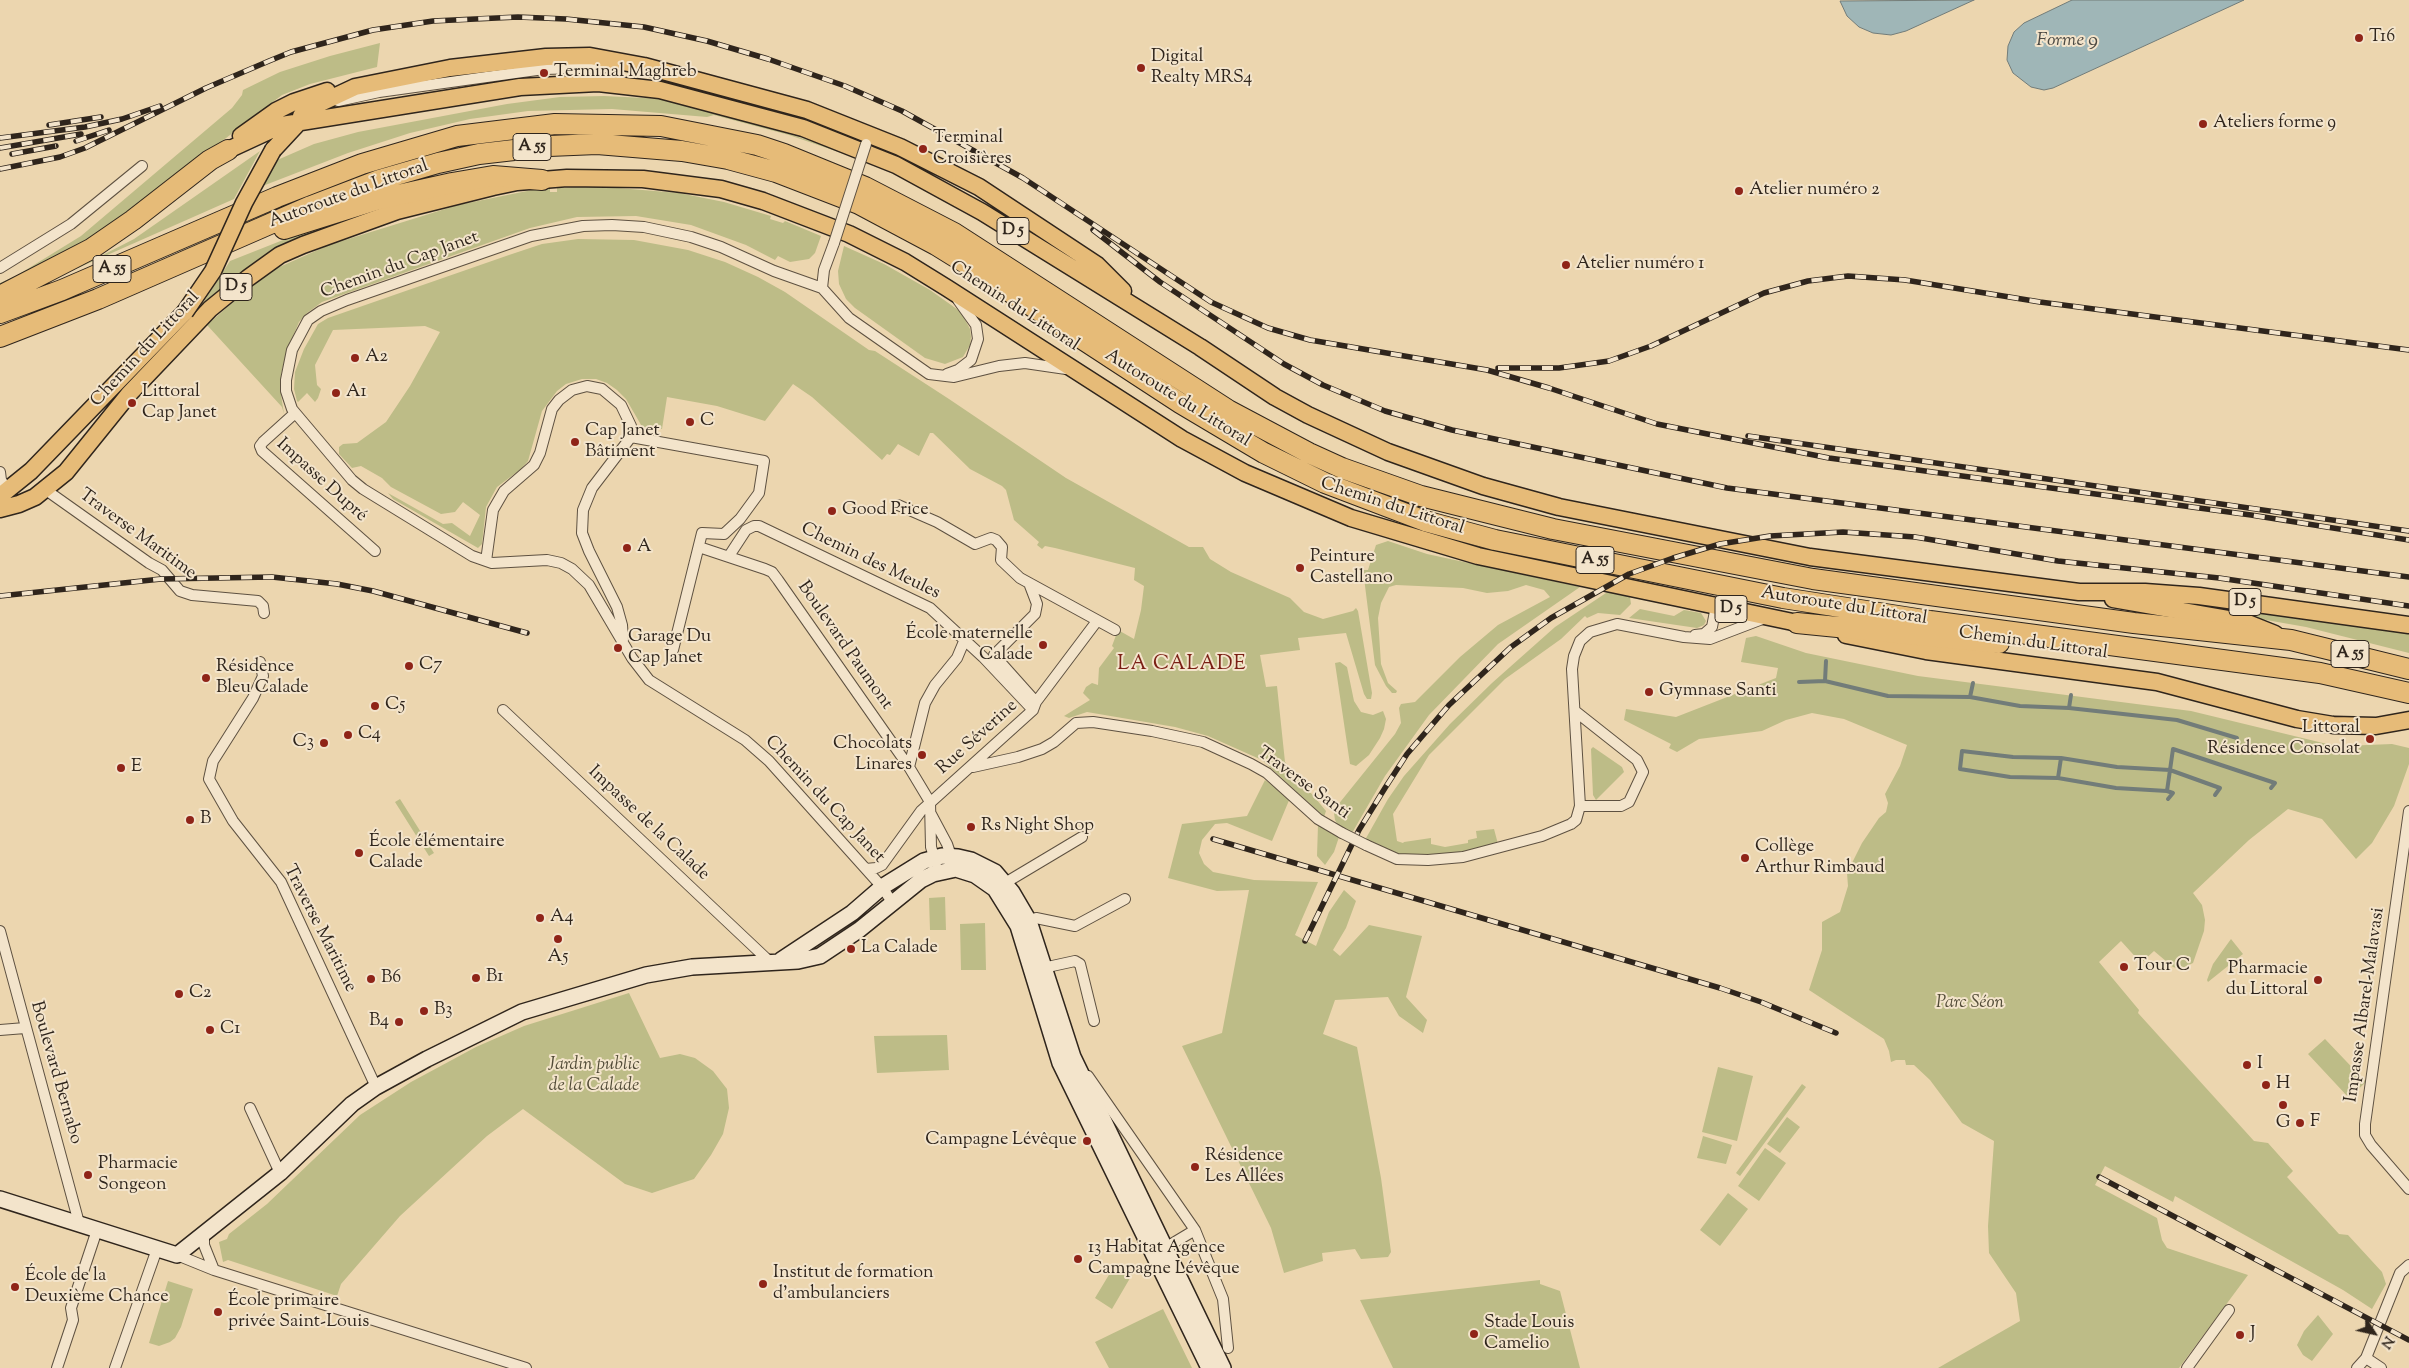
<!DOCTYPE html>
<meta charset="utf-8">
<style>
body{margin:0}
#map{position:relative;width:2409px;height:1368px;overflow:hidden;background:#ecd6af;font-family:"Sorts Mill Goudy",serif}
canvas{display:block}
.north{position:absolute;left:2349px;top:1308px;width:50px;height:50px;-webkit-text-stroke:4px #f3e4cb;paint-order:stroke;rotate:125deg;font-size:14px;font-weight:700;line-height:20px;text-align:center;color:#2f251c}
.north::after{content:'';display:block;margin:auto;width:18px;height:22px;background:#2f251c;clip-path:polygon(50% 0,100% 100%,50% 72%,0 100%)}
</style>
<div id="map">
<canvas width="2409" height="1368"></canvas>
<div class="north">N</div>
</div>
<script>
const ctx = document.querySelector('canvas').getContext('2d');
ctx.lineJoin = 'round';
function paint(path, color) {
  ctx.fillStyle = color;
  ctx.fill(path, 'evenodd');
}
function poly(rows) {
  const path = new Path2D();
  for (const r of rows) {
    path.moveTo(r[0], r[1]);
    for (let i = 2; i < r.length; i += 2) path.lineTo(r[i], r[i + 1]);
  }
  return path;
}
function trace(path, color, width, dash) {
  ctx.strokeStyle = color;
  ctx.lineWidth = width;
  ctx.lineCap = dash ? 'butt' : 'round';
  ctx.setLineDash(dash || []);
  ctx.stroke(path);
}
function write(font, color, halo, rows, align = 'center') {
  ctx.font = font + ' "Sorts Mill Goudy",serif';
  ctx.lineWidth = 4;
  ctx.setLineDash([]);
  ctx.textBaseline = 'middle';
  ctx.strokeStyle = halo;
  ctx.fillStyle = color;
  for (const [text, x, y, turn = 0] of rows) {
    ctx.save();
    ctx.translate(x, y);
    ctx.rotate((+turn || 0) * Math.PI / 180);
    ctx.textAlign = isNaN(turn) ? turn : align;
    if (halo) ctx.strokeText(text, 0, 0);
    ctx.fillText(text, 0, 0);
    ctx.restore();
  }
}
paint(poly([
 [380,43,377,67,310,84,282,95,100,235,0,289,0,283,16,276,81,236,232,108,242,95,243,90,280,72,330,56],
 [604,96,665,99,789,134,848,153,847,155,789,135,714,115,707,117,612,109,528,111,470,119,410,133,348,153,260,187,275,161,314,144,358,132,507,104,560,97],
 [260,151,234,199,62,275,61,271,97,258,134,239],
 [594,186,679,193,724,202,771,216,770,219,783,223,785,221,821,236,815,253,809,259,790,262,778,256,775,260,746,245,691,225,636,216,577,217,530,228,322,302,307,313,299,322,286,353,281,375,281,395,284,414,282,407,207,325,249,288,275,269,329,245,458,205,532,190,550,188,550,192,557,192,557,188],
 [379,209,312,233,275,249,195,315,230,261,321,225],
 [578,239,634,240,688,250,725,262,758,277,785,292,869,350,875,351,949,399,1066,478,1189,547,1203,547,1210,559,1231,572,1290,598,1304,612,1323,619,1353,611,1356,608,1358,611,1372,693,1371,699,1367,699,1364,694,1346,633,1298,638,1300,650,1260,655,1266,687,1277,686,1285,762,1326,811,1324,817,1262,760,1208,736,1175,727,1087,712,1069,718,1064,716,1090,700,1083,693,1086,687,1092,683,1098,685,1099,668,1114,648,1112,646,1118,630,1134,639,1141,610,1144,586,1134,580,1135,568,1055,548,1045,546,1042,549,1037,545,1039,542,1014,520,1006,490,1002,486,970,469,933,433,930,433,919,456,898,444,890,455,887,454,882,460,812,397,793,384,765,421,717,406,667,397,662,429,655,427,653,434,644,430,626,399,617,390,607,383,596,379,582,379,566,384,557,391,542,411,528,461,521,469,497,487,486,507,482,544,478,548,393,499,388,493,443,524,452,523,470,536,480,515,463,502,455,512,441,514,391,487,382,478,361,466,352,468,339,454,339,447,343,444,357,443,386,422,410,386,440,332,425,326,333,330,315,365,317,385,321,389,318,398,315,402,307,393,298,402,297,401,294,389,295,372,304,349,318,324,328,318,509,255,542,244],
 [844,246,884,264,930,290,961,312,970,329,971,337,970,345,963,357,945,364,925,358,855,308,846,299,839,284,838,271],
 [1388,541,1427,554,1580,587,1498,644,1429,715,1385,776,1352,833,1339,827,1335,820,1334,813,1337,806,1395,734,1401,723,1399,708,1401,704,1415,702,1460,657,1498,625,1550,597,1544,590,1526,585,1508,591,1487,593,1463,588,1396,585,1389,587,1381,603,1378,618,1381,664,1388,683,1397,691,1396,693,1392,693,1386,686,1375,665,1363,570,1368,570,1376,545],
 [1609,591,1630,597,1631,604,1620,615,1598,613,1587,618,1585,616,1561,639,1505,679,1429,755,1393,814,1397,841,1403,843,1404,842,1431,838,1431,844,1445,847,1468,843,1468,840,1477,838,1476,831,1494,829,1498,844,1462,854,1431,856,1391,854,1365,840,1388,799,1404,776,1450,724,1492,683,1555,627],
 [2141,598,2409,633,2409,653,2306,627],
 [1640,609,1674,616,1684,610,1701,613,1706,621,1704,625,1697,628,1629,618],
 [1756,636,1806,653,1918,676,2191,711,2323,743,2344,746,2392,744,2409,748,2409,764,2394,806,2372,843,2356,859,2322,819,2288,809,2249,840,2193,893,2202,905,2205,920,2204,931,2193,963,2180,969,2173,967,2154,951,2141,963,2121,941,2099,962,2139,1010,2138,1013,2254,1141,2268,1143,2293,1171,2287,1177,2339,1234,2348,1235,2382,1272,2386,1284,2372,1309,2343,1290,2175,1196,2173,1202,2105,1166,2095,1185,2157,1218,2162,1240,2167,1248,2248,1275,2179,1368,1938,1368,2020,1321,2016,1293,1989,1253,1988,1226,1994,1141,1962,1123,1930,1080,1914,1065,1906,1065,1905,1060,1896,1060,1891,1062,1889,1051,1884,1039,1809,990,1822,950,1822,922,1840,912,1848,886,1847,873,1862,843,1879,818,1886,812,1888,803,1885,794,1900,766,1907,745,1844,719,1812,713,1786,720,1762,731,1699,739,1677,752,1669,748,1671,744,1624,720,1626,709,1676,717,1776,678,1778,668,1741,662,1746,638],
 [1340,662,1347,667,1354,701,1361,712,1373,715,1383,711,1386,719,1384,729,1380,738,1369,755,1356,766,1350,764,1335,663],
 [1593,747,1622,767,1624,772,1596,800,1593,795,1591,749],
 [1265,780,1290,798,1272,841,1227,823,1215,824,1202,840,1199,853,1204,864,1213,872,1254,880,1318,882,1295,935,1316,946,1329,912,1344,890,1356,901,1346,928,1333,950,1340,956,1369,925,1422,936,1406,997,1427,1020,1423,1033,1399,1016,1388,997,1335,1000,1323,1034,1357,1047,1381,1178,1391,1252,1388,1257,1361,1259,1355,1249,1322,1253,1323,1261,1284,1273,1271,1228,1182,1046,1222,1033,1249,890,1217,891,1168,878,1182,824,1247,816],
 [400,799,434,853,429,856,395,802],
 [1318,825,1339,837,1334,852,1325,865,1317,856],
 [945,897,946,930,930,930,929,898],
 [985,923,986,970,961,970,960,924],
 [2231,939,2243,954,2208,982,2207,980,2213,964],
 [629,993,660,1058,680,1054,695,1058,713,1071,727,1089,729,1108,723,1134,711,1155,694,1179,652,1193,625,1184,523,1109,487,1136,400,1216,341,1284,337,1296,228,1260,223,1262,219,1242,227,1239,229,1234,267,1204,360,1115,411,1082,476,1047,524,1026],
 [947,1035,949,1070,877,1073,874,1036],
 [2325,1039,2366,1082,2349,1098,2308,1054],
 [1718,1067,1753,1076,1737,1141,1702,1132],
 [1802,1084,1806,1087,1740,1176,1736,1173],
 [1787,1117,1800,1127,1780,1153,1767,1144],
 [1703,1136,1732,1145,1726,1164,1697,1158],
 [1765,1148,1786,1163,1759,1201,1738,1186],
 [1728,1193,1748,1209,1720,1246,1700,1230],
 [1116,1263,1133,1273,1112,1309,1095,1298],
 [1540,1280,1540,1284,1560,1291,1580,1368,1393,1368,1360,1300],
 [168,1281,193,1289,181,1327,175,1338,170,1342,159,1346,149,1343],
 [1163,1309,1192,1368,1109,1368,1095,1342],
 [2318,1315,2333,1334,2312,1361,2303,1355,2297,1345,2304,1331]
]), '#bdbc87');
const water = poly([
 [1974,0,1906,31,1891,35,1873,33,1859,27,1847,16,1840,1,1974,0],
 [2072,0,2244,0,2053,88,2044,90,2031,87,2013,73,2007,60,2008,46,2014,32,2024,23,2072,0]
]);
paint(water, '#9fb6b7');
trace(water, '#727c79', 1);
trace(poly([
 [1825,681,1826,661],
 [1799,682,1825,681,1888,696,1970,697,2020,706,2069,708,2177,720,2237,738],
 [1970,697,1973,683],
 [2069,708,2071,695],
 [2058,778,2061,758],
 [2167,791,2173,749,2275,783,2271,788],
 [2168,799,2173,793,2167,791,2116,788,2058,778,2010,777,1960,769,1962,751,2013,757,2061,758,2117,767,2170,770,2220,788,2215,795]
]), '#727c79', 4);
const street = poly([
 [338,101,379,92,544,69,616,67],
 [0,268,71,224,142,166],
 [822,288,824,270,834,243],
 [947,374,958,370,971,360,978,339,976,325,958,300],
 [294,414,263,442,260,446,262,451,375,551],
 [631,437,764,461,759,493,740,519,724,534,702,533,673,650],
 [0,472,1,480,8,491],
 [46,490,149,563,162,570,180,591,192,595,258,601,263,606,264,613],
 [898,505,937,522,975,544,991,538,996,540,1002,547,1001,560,1020,578,1115,630],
 [699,547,765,569,772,572,778,580,909,767,930,802,931,847,936,863],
 [729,556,746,530,754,526,759,526,930,608,983,657,1033,710],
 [486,561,493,510,504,491,534,465,540,453,552,409,559,400,572,390,587,386,602,389,621,405,631,426,631,437,592,488,583,510,582,533,589,551,617,607,622,625,623,640],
 [1029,583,1037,604,1035,614,994,655,1036,702],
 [1695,635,1704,634,1712,627,1716,606],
 [260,662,263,676,253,698,213,761,209,779,233,821,281,882,376,1087],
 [503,710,770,962],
 [1575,711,1637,760,1643,772,1629,802,1621,806,1580,806],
 [909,767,925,703,935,685,957,658,965,639],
 [973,767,1018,757,1042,749,1054,742,1076,723,1093,722,1152,731,1203,742,1251,764,1267,773,1318,819,1342,833],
 [2409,811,2365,1124,2365,1135,2371,1145,2409,1189],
 [931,814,947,844,951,856,950,861],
 [1366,845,1397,859,1428,860,1463,857,1542,836,1571,824,1576,820,1580,806,1572,669,1574,656,1580,641,1590,632,1617,624,1684,637,1710,639,1765,618],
 [866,869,876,868,882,865,921,811,1033,710,1036,702,1097,621],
 [1000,886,1082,837],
 [892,902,882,887,769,761,745,740,649,680,632,658,589,585,572,569,561,563,547,560,492,563,472,556,363,489,352,480,292,409,286,391,286,380,292,350,308,320,321,311,347,300,531,236,583,226,612,225,644,227,691,237,721,247,774,271,822,288,849,318,929,374,954,377,999,366,1025,363,1066,369],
 [1024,924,1036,918,1075,926,1125,899],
 [0,931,79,1223],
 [1043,968,1075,961,1080,964,1094,1021],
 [0,1030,25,1028],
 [1088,1076,1195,1230,1223,1299,1228,1348],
 [250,1108,280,1173],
 [204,1234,204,1245,214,1270],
 [1160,1244,1165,1248,1195,1230],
 [177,1255,214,1270,526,1368],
 [2366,1358,2381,1368],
 [57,1368,73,1320,71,1308,97,1230],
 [115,1368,157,1249],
 [2187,1368,2229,1310],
 [2357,1368,2366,1358,2400,1273,2409,1265]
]);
const secondary = poly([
 [781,960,852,913,882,887,924,861,942,856,958,857,971,860,995,872,1012,892,1029,921,1073,1057,1223,1368],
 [0,1199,177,1255,280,1173,352,1104,376,1087,427,1059,522,1012,646,975,692,967,798,961,820,956,859,930,921,880,933,874,956,869,975,875,995,889,1018,926,1060,1063,1209,1368]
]);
const primary = poly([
 [241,136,276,111,294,102,327,91],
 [228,150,282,125,520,87,598,83,660,90,803,128,896,165,982,212,1200,347,1275,397,1308,415,1388,452,1483,486,1559,507,1810,557,2079,592,2145,592,2199,596,2409,625],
 [273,150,300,121,301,116,310,108,355,87,450,68,546,57,590,56,644,66,807,110,900,147,979,187,1097,265,1123,291],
 [0,496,31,471,185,312],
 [0,509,19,504,35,497,66,472,129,394,210,309,248,278,280,255,303,245,397,211,493,187,517,182,567,178,643,179,721,189,763,201,849,234,905,262,947,288,1182,439,1245,473,1351,518,1478,556,1807,625],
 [2113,599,2245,622,2275,634],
 [1846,635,1926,651,2157,682,2297,719,2333,725,2376,726,2409,720]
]);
const highway = poly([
 [284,229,376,200,452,183,493,176,542,180],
 [0,296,91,249,133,220,210,160,228,150],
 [0,313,62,290,277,197,362,164,457,136,555,124,661,126,757,145,784,154,865,187,954,233,1228,410,1309,453,1342,468,1421,496,1553,529,1813,579,2134,623,2291,640,2409,669],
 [0,337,98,299,311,206,379,180,438,163,479,154,549,146,597,144,682,151,728,159,776,172,859,204,936,245,978,271,1180,403,1264,453,1325,483,1425,521,1495,540,1783,598,1930,621,2320,673,2409,693],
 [1797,623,1999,643]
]);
trace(street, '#5e5141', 12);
trace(secondary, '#2f251c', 18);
trace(primary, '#2f251c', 19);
trace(highway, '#2f251c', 22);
trace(street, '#f3e4cb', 10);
trace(secondary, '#f3e4cb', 15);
trace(primary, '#e6bb78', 16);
trace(highway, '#e6bb78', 20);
const rail = poly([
 [49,125,101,117],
 [0,138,85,127,122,119,160,106],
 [76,141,109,130],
 [0,148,81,134],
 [12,154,56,146],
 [0,169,60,157,85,148,206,88,269,61,291,52,373,30,433,21,518,17,566,19,644,27,707,41,768,59,845,86,902,111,1023,178,1211,302,1268,328,1310,340,1487,370,1549,388,1657,424,1829,458,2251,515,2409,540],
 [1093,230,1160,282,1284,364,1323,385,1385,411,1452,430,1727,488,2409,577],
 [1498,368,1559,368,1609,361,1651,346,1764,293,1808,281,1848,276,1905,280,2040,302,2409,350],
 [1748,436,2409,531],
 [0,596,161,579,272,577,337,584,373,591,527,633],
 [1213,839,1720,988,1761,1002,1836,1033],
 [1305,941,1359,830,1385,788,1407,754,1449,705,1511,647,1551,618,1629,574,1673,558,1720,544,1770,536,1843,532,1915,537,2058,561,2219,578,2409,606],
 [2099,1177,2409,1340]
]);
trace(rail, '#2f251c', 5.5);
trace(rail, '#f3e4cb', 4, [11]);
const streetBridge = poly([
 [834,243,866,144],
 [1342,833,1366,845]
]);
const primaryBridge = poly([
 [185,312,213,271,244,203,273,150]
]);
trace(streetBridge, '#5e5141', 12, []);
trace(primaryBridge, '#2f251c', 19, []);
trace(streetBridge, '#f3e4cb', 10);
trace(primaryBridge, '#e6bb78', 16);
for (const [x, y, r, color] of [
 [2359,38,5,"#8f2418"],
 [1141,68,5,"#8f2418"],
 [544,73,5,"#8f2418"],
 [2203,124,5,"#8f2418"],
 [923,149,5,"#8f2418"],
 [1739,191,5,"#8f2418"],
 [1566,265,5,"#8f2418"],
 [355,358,5,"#8f2418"],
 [336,393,5,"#8f2418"],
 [132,403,5,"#8f2418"],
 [690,422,5,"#8f2418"],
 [575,442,5,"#8f2418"],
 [832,511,5,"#8f2418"],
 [627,548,5,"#8f2418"],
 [1300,568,5,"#8f2418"],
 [1043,645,5,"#8f2418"],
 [618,648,5,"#8f2418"],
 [409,666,5,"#8f2418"],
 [206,678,5,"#8f2418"],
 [1649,692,5,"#8f2418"],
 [375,706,5,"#8f2418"],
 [348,735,5,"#8f2418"],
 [2370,739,5,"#8f2418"],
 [324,743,5,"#8f2418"],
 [922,755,5,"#8f2418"],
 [121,768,5,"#8f2418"],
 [190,820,5,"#8f2418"],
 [971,827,5,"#8f2418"],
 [359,853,5,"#8f2418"],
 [1745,858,5,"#8f2418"],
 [540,918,5,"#8f2418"],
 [558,939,5,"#8f2418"],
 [851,949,5,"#8f2418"],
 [2124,967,5,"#8f2418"],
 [476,978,5,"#8f2418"],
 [371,979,5,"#8f2418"],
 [2318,980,5,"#8f2418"],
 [179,994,5,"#8f2418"],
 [424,1011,5,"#8f2418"],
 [399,1022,5,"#8f2418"],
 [210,1030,5,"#8f2418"],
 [2247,1065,5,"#8f2418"],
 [2266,1085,5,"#8f2418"],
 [2283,1105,5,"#8f2418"],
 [2300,1123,5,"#8f2418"],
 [1087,1141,5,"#8f2418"],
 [1195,1167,5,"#8f2418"],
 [88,1175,5,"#8f2418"],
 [1078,1259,5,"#8f2418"],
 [763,1284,5,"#8f2418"],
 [15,1287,5,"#8f2418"],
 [218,1312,5,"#8f2418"],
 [1474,1334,5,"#8f2418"],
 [2240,1335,5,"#8f2418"]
]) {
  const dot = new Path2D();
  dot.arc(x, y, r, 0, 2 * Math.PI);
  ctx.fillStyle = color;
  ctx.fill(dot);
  trace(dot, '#f3e4cb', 2);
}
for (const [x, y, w] of [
 [532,147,38],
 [1013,231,32],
 [112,269,38],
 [236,287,32],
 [1595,560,38],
 [2245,602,32],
 [1731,609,32],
 [2350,654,38]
]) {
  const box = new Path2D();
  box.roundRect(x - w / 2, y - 13.5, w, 27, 4);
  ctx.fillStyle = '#f3e4cb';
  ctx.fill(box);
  trace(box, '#2f251c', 1);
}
write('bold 16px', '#2f251c', null, [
 ["A 55",532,147],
 ["D 5",1013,231],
 ["A 55",112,269],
 ["D 5",236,287],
 ["A 55",1595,560],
 ["D 5",2245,602],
 ["D 5",1731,609],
 ["A 55",2350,654]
]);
write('18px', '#2f251c', '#f3e4cb', [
 ["T16",2369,38],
 ["Digital",1151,58],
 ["Realty MRS4",1151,79],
 ["Terminal Maghreb",554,73],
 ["Ateliers forme 9",2213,124],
 ["Terminal",933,139],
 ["Croisières",933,160],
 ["Atelier numéro 2",1749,191],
 ["Atelier numéro 1",1576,265],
 ["A2",365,358],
 ["Littoral",142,393],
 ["Cap Janet",142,414],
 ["A1",346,393],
 ["C",700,422],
 ["Cap Janet",585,432],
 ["Bâtiment",585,453],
 ["Good Price",842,511],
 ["A",637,548],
 ["Peinture",1310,558],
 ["Castellano",1310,579],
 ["École maternelle",1033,635,"right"],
 ["Calade",1033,656,"right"],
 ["Garage Du",628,638],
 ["Cap Janet",628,659],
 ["C7",419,666],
 ["Résidence",216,668],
 ["Bleu Calade",216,689],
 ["Gymnase Santi",1659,692],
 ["C5",385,706],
 ["Littoral",2360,729,"right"],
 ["Résidence Consolat",2360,750,"right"],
 ["C4",358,735],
 ["C3",314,743,"right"],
 ["Chocolats",912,745,"right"],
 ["Linares",912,766,"right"],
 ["E",131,768],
 ["B",200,820],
 ["Rs Night Shop",981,827],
 ["École élémentaire",369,843],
 ["Calade",369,864],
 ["Collège",1755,848],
 ["Arthur Rimbaud",1755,869],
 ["A4",550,918],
 ["La Calade",861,949],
 ["A5",558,958,"center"],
 ["Tour C",2134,967],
 ["Pharmacie",2308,970,"right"],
 ["du Littoral",2308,991,"right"],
 ["B1",486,978],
 ["B6",381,979],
 ["C2",189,994],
 ["B3",434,1011],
 ["B4",389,1022,"right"],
 ["C1",220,1030],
 ["I",2257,1065],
 ["H",2276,1085],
 ["F",2310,1123],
 ["G",2283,1124,"center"],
 ["Campagne Lévêque",1077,1141,"right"],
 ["Résidence",1205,1157],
 ["Les Allées",1205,1178],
 ["Pharmacie",98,1165],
 ["Songeon",98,1186],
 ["13 Habitat Agence",1088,1249],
 ["Campagne Lévêque",1088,1270],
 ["Institut de formation",773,1274],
 ["d'ambulanciers",773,1295],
 ["École de la",25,1277],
 ["Deuxième Chance",25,1298],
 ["École primaire",228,1302],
 ["privée Saint-Louis",228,1323],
 ["Stade Louis",1484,1324],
 ["Camelio",1484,1345],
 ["J",2250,1335]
], 'left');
write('18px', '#2f251c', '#f3e4cb', [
 ["Autoroute du Littoral",349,195,-20],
 ["Chemin du Cap Janet",400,266,-20],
 ["Chemin du Littoral",1014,307,33],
 ["Chemin du Littoral",146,350,-47],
 ["Autoroute du Littoral",1177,399,32],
 ["Impasse Dupré",321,481,42],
 ["Chemin du Littoral",1392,507,18],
 ["Traverse Maritime",137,535,36],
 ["Chemin des Meules",870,562,26],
 ["Autoroute du Littoral",1844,607,9],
 ["Chemin du Littoral",2033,644,8],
 ["Boulevard Paumont",844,646,55],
 ["Rue Séverine",978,738,-42],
 ["Traverse Santi",1303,784,36],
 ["Chemin du Cap Janet",824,800,47],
 ["Impasse de la Calade",648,824,43],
 ["Traverse Maritime",319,929,63],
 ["Impasse Albarel-Malavasi",2366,1005,-82],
 ["Boulevard Bernabo",55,1073,74]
]);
write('italic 18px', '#524b37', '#f3e4cb', [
 ["Parc Séon",1970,1004],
 ["Jardin public",594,1066],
 ["de la Calade",594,1087]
]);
write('italic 19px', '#4b4943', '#f3e4cb', [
 ["Forme 9",2067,42]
]);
ctx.letterSpacing = '1px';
write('20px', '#7a1f14', '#f3e4cb', [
 ["LA CALADE",1182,666]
]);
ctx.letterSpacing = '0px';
</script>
